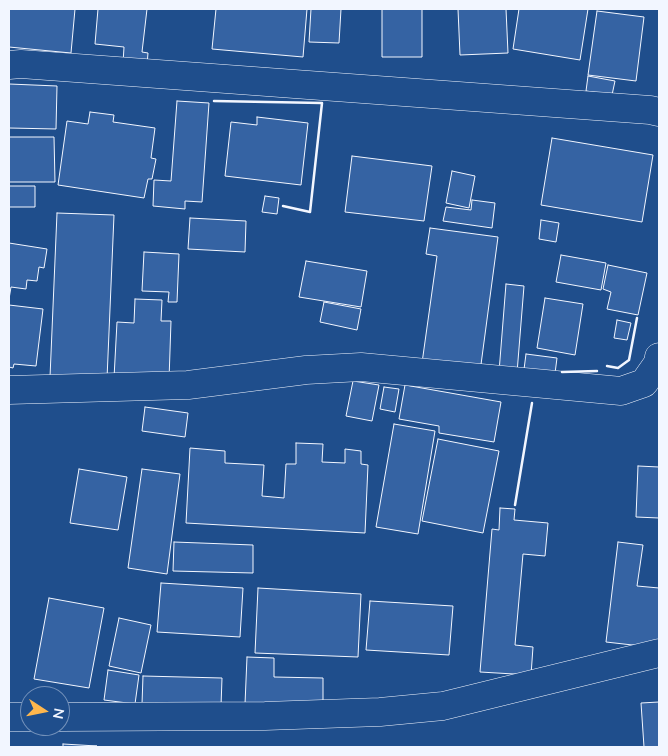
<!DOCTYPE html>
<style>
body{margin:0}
#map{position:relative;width:668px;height:756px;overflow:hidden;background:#1f4e8c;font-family:Mulish,sans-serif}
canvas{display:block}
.frame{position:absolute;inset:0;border:10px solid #f2f6ff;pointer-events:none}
.north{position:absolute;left:20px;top:686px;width:50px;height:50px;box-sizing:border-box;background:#1f4e8c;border:1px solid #7391ba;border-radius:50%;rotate:101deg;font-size:14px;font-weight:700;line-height:20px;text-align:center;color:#f2f6ff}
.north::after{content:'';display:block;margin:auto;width:18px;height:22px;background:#ffb74d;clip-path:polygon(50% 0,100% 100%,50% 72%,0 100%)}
</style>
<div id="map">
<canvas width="668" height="756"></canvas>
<div class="frame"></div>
<div class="north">N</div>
</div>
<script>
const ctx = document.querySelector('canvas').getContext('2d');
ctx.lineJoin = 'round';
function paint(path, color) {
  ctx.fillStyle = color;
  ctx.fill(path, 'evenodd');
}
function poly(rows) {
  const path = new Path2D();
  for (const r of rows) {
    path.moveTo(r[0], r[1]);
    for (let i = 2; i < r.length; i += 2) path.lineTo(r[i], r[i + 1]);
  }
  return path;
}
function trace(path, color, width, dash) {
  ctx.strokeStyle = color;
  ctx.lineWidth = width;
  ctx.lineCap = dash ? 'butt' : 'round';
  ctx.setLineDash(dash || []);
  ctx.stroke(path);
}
const building = poly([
 [9,9,75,9,71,53,9,47,9,9],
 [98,9,147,9,142,52,148,53,147,65,123,63,124,47,95,44,98,9],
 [216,9,307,9,303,57,212,49,216,9],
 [311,9,341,9,339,43,309,42,311,9],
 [382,9,422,9,422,57,382,57,382,9],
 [458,9,506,9,508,53,460,55,458,9],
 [519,9,588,9,580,60,513,49,519,9],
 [597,11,644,17,636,81,588,75,597,11],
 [588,76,615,81,612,95,586,91,588,76],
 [9,84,57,86,56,129,9,128,9,84],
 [177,101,209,103,202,202,185,201,185,209,153,206,154,180,171,181,177,101],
 [90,112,114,115,113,122,155,128,151,158,156,159,152,179,148,179,144,198,58,185,67,121,88,124,90,112],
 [257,117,308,123,301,185,225,176,231,122,257,125,257,117],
 [9,137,54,137,55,182,9,182,9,137],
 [552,138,653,155,642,222,541,205,552,138],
 [352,156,432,166,424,221,345,212,352,156],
 [452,171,475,176,469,208,446,203,452,171],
 [9,186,35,186,35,207,9,207,9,186],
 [265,196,279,198,277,214,262,212,265,196],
 [472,200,495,203,492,228,443,221,446,207,471,210,472,200],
 [57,213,114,215,107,379,50,377,57,213],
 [190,218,246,221,245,252,188,249,190,218],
 [541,220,559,223,556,242,539,239,541,220],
 [430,228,498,237,480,372,422,363,437,256,426,254,430,228],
 [9,243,47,249,44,268,39,267,37,281,27,280,26,289,11,287,9,299,9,243],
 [144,252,179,254,177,302,168,302,169,292,142,291,144,252],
 [561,255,606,263,601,290,556,282,561,255],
 [306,261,367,271,361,307,299,297,306,261],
 [608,265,647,273,638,315,607,309,611,292,603,289,608,265],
 [506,284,524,286,517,373,499,372,506,284],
 [545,298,583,304,575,355,537,348,545,298],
 [135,299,162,300,161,321,171,321,169,380,114,378,117,322,134,323,135,299],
 [324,302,361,309,357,330,320,322,324,302],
 [9,305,43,309,36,366,14,364,13,368,9,367,9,305],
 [617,320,631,323,627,340,614,338,617,320],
 [526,354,557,358,554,381,523,377,526,354],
 [353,381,379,385,372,421,346,416,353,381],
 [405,385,501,402,494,442,439,433,439,426,399,419,405,385],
 [384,387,399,389,395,412,380,409,384,387],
 [145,407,188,413,185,437,142,431,145,407],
 [394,424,435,431,418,534,376,527,394,424],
 [438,439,499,451,483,533,422,521,438,439],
 [296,443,323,444,322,462,345,463,345,449,361,451,361,464,368,465,365,533,186,523,190,448,225,451,225,463,264,465,262,496,284,498,286,464,296,464,296,443],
 [638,466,659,467,659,518,636,517,638,466],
 [79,469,127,477,118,530,70,523,79,469],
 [142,469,180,474,167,574,128,568,142,469],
 [500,508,515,509,514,520,548,523,545,556,523,554,515,645,533,647,531,675,480,672,492,529,499,530,500,508],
 [174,542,253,545,253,573,173,571,174,542],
 [618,542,643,545,637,586,659,588,659,648,606,642,618,542],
 [161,583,243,588,240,637,157,632,161,583],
 [258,588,361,594,358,657,255,653,258,588],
 [49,598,104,608,89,688,34,679,49,598],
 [370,601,453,606,449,655,366,650,370,601],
 [119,618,151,625,141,673,109,666,119,618],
 [247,657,274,658,274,677,323,678,323,706,245,704,247,657],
 [108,670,139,675,135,704,104,700,108,670],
 [143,676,222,678,221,706,142,704,143,676],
 [659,702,659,747,644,747,641,703,659,702],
 [63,744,97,746,63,747,63,744]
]);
paint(building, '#3563a3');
trace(building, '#f2f6ff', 1);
const minor = poly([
 [9,65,21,64,650,110,659,112],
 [9,390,188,385,306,370,361,367,621,391,644,383,658,363,659,357],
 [9,717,30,717],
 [60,717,265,716,380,712,443,706,659,653]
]);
trace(minor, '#f2f6ff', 29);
trace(minor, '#1f4e8c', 28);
trace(poly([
 [214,101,322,103,310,212,283,206],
 [607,366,618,368,629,360,637,318],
 [562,372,597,371],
 [515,505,532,403]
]), '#f2f6ff', 2.5);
</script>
